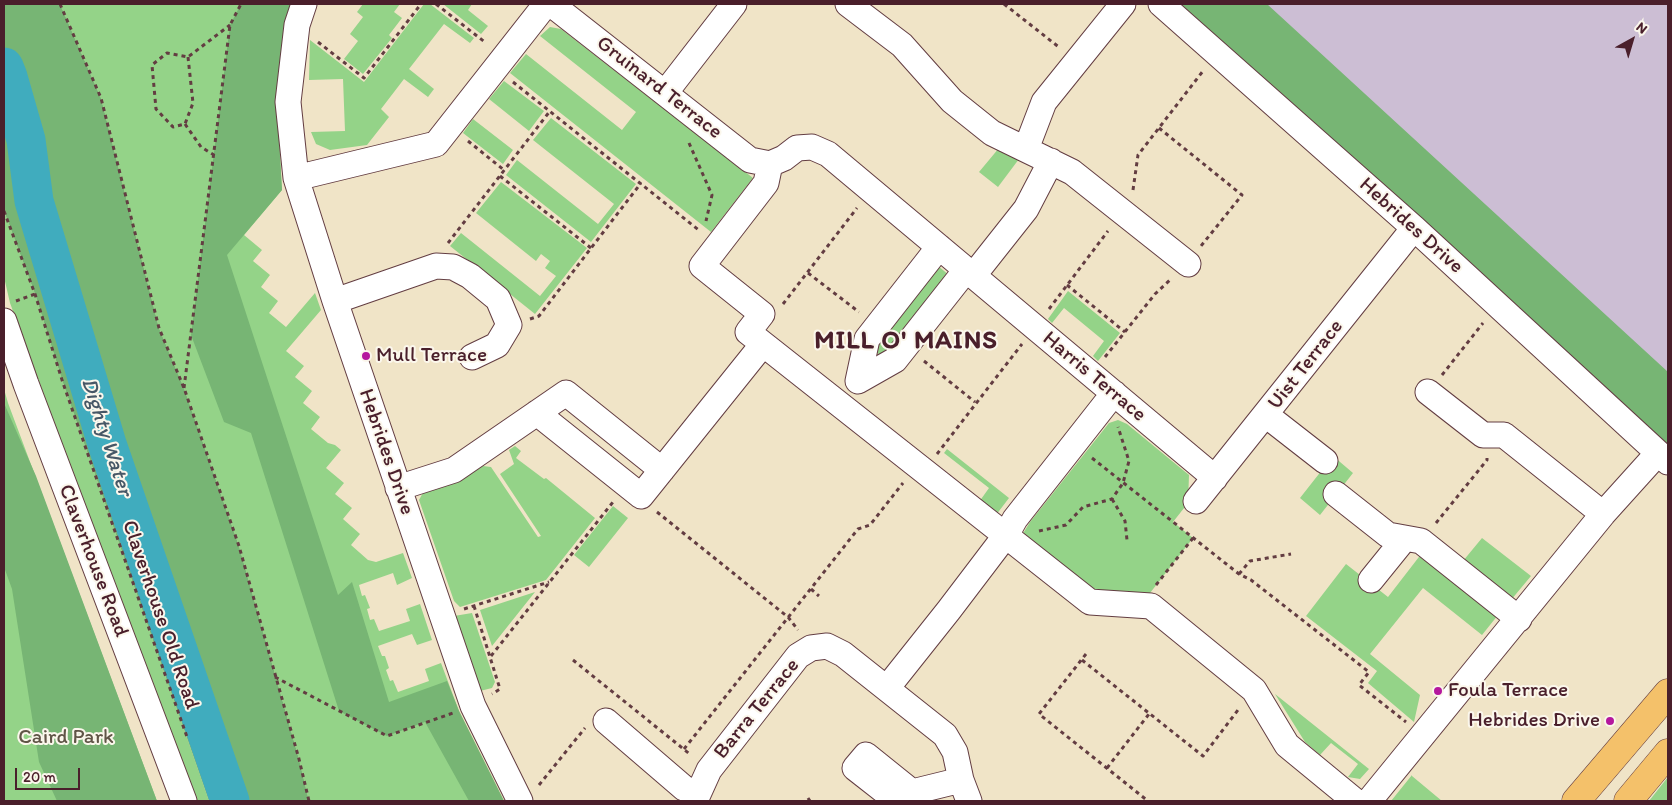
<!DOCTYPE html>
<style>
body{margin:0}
#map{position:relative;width:1672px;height:805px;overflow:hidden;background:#f0e4c7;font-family:Itim,sans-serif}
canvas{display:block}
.frame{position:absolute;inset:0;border:5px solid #4a1f2b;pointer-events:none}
.north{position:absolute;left:1607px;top:15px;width:50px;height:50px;-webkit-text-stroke:4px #fbf7ec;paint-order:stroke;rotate:39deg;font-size:14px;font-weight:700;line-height:20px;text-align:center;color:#4a1f2b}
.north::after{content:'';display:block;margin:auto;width:18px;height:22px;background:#4a1f2b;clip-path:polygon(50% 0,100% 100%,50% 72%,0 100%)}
.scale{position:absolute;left:15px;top:768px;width:65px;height:22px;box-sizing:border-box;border:2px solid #4a1f2b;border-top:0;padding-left:6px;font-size:15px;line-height:18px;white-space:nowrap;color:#4a1f2b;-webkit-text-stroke:4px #fbf7ec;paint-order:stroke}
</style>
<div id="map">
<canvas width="1672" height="805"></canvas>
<div class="frame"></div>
<div class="north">N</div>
<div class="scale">20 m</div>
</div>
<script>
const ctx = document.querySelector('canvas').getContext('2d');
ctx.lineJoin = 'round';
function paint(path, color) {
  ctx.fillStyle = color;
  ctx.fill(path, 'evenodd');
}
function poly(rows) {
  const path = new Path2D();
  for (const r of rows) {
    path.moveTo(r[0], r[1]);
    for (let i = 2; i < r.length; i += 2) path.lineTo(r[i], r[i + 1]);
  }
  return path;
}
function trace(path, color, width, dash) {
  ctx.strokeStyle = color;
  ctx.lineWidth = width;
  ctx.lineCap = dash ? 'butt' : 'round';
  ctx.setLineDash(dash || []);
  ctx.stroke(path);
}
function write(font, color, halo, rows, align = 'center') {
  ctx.font = font + ' Itim,sans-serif';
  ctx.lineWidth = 4;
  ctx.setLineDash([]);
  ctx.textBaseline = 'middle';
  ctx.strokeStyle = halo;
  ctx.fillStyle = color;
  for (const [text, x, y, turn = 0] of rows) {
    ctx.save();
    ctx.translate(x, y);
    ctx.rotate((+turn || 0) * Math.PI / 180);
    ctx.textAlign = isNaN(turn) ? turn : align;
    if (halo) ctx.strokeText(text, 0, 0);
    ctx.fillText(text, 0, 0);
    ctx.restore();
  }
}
paint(poly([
 [1161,4,1668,4,1668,462]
]), '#ccbed4');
paint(poly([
 [60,4,291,4,284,24,277,104,282,190,244,235,262,250,253,261,270,275,261,287,278,301,269,313,286,327,315,293,321,310,286,351,304,366,295,377,312,391,303,403,320,417,311,429,328,443,335,445,341,450,326,468,344,483,335,494,352,508,343,519,360,534,351,545,368,560,376,562,403,553,412,578,397,585,393,573,359,585,362,596,365,595,370,608,367,609,370,620,374,619,379,631,410,621,406,609,420,604,432,640,417,645,412,634,378,646,382,656,385,656,389,668,386,670,390,681,393,680,398,692,429,681,425,669,441,663,459,711,504,801,309,801,299,759,239,546,184,388,159,328,101,98],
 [363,4,400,4,394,12,402,18,389,35,392,38,363,74,344,59,358,41,350,34,363,17,357,12],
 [424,4,430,4,474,38,470,43,444,24,409,69,434,89,428,97,404,79,381,109,389,117,367,145,330,150,316,144,311,132,345,131,343,79,309,80,310,40,364,82],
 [443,4,472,4,468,10,488,26,481,34],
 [550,27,561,29,753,178,711,232,510,73,526,54,622,130,636,112,540,36],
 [504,81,544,111,529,131,489,99],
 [551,118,636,184,591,242,506,175,517,160,598,224,614,204,533,140],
 [473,119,513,150,503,164,463,133],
 [999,148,1019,159,998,187,979,172],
 [501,182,587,248,535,314,450,246,461,233,540,296,556,276,545,268,550,261,541,254,536,261,476,213],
 [4,211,35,294,63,383,209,801,194,801,10,303,4,277],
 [937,265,950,276,888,354,881,356,875,351,875,344],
 [1068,291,1120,333,1098,361,1093,356,1104,341,1064,308,1052,323,1048,319],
 [4,389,8,403,157,801,4,801],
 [1118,420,1127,424,1189,475,1188,503,1173,522,1193,538,1150,593,1097,593,1022,535,1030,522,1109,423],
 [515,446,521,451,516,458,544,479,546,478,595,518,546,580,460,607,454,601,419,500,425,489,467,476,483,466,491,467,538,537,541,536,500,474,514,464,509,450],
 [947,449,1009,498,996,515,979,502,989,488,944,453],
 [1333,456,1353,473,1320,515,1300,498],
 [613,506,628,518,589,567,574,555],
 [1482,538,1531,576,1511,600,1463,561],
 [1422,553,1498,615,1482,635,1423,588,1370,654,1420,695,1414,722,1368,683,1377,671,1306,616,1346,564,1388,597],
 [535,592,492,646,480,610],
 [472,613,495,682,492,688,480,691,454,616],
 [1275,694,1369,769,1360,779,1348,777,1358,764,1331,743,1320,755,1305,742],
 [1412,775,1412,776,1442,801,1391,801],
 [1668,777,1668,801,1649,801]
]), '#94d388');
paint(poly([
 [4,4,60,4,101,98,159,328,184,388,239,546,299,759,309,801,209,801,63,383,35,294,4,211],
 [241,4,291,4,284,24,277,104,282,190,227,255,338,595,352,582,389,702,447,681,459,711,504,801,469,801,425,722,387,736,339,711,251,433,224,422,191,335,230,25],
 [1177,4,1267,4,1668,372,1668,445,1423,220],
 [4,403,36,476,157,801,57,801,39,762,12,589,4,567]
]), '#77b574');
trace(poly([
 [4,67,8,77,26,140,34,201,107,444,230,801]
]), '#40acbe', 39);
const minor = poly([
 [304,4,297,25,288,102,296,178,335,301,473,706,520,801],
 [551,4,750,160,770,164],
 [848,4,902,45,952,101,992,133,1072,172,1188,264],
 [1161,4,1414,228,1668,462],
 [665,93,734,4],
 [1026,149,1044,102,1123,4],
 [770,164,766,183,702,266,762,314,748,332,1090,602,1151,606,1254,690,1287,745,1355,801],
 [770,164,784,158,797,148,812,147,828,154,1215,478],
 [296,178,436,144,546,4],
 [939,247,867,339,858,381,895,360,966,270],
 [973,276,1026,209,1051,161],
 [335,301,436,266,453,267,470,276,498,299,509,325,497,345,472,357],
 [4,321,26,384,184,801],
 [1428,392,1483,435,1504,435,1603,514],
 [537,413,641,496,763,344],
 [1266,415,1325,461],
 [398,488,454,470,566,393,662,470],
 [1336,494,1388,535,1421,541,1519,619],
 [1196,501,1414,228],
 [1371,580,1405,538],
 [887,688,949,610,1006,535,1015,519,1114,393],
 [606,721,684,788,698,794],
 [912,792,866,755,855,768,892,797,961,780],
 [695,801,709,770,798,656,811,648,827,646,843,654,945,735,955,752,961,780,969,801],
 [1369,801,1603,514,1658,453]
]);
const highway = poly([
 [1576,801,1668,693],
 [1628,801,1668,753]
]);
trace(minor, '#633d42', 27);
trace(highway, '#633d42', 29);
trace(poly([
 [60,4,101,98,159,328,184,388,239,546,299,759,309,801],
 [436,4,486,43],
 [1004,4,1060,48],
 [318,42,364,78,421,4],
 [188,57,193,103,185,124,173,127,156,109,152,65,167,53,188,57,230,25],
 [513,82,700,231],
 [185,124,201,147,214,155],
 [1159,128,1242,195,1201,246],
 [468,141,504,170],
 [689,143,712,195,706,221],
 [500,176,591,248],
 [1133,190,1138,155,1203,71],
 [4,211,35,294,63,383,187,737],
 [448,243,550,111],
 [808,273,859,312],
 [1067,285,1125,332],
 [16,301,35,294],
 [783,304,857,208],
 [1049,309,1108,231],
 [530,319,539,316,641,183],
 [1105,357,1155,294,1172,278],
 [924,361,975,402],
 [1442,375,1483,323],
 [184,388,230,25,241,4],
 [937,454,1022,344],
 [1092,458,1239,574,1251,580,1369,672,1359,685,1406,722],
 [1112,499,1125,521,1127,540],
 [657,512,788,617,798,630],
 [1436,523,1487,460,1487,458],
 [1039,531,1066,525,1083,507,1112,499,1123,483,1129,461,1118,427],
 [1239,574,1250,561,1291,554],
 [1156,585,1193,538],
 [811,589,819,596],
 [474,606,500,689,492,694],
 [464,609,549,582],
 [1086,654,1039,714,1148,801],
 [491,656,613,502],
 [573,660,691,755],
 [1082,660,1203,756,1238,710],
 [275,677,387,736,453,713],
 [684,749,858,529,870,525,903,483],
 [1107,768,1149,714],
 [539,785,585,728],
 [808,798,810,801]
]), '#633d42', 3, [4, 4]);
trace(minor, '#fff', 25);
trace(highway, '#f4c16a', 28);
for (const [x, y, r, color] of [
 [366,356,5,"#b5179e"],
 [1438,691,5,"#b5179e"],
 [1610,721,5,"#b5179e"]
]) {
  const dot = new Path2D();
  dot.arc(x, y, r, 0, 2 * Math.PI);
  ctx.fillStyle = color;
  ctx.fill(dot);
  trace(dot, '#fbf7ec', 2);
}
write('21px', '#4a1f2b', '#fbf7ec', [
 ["Gruinard Terrace",659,88,38],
 ["Hebrides Drive",1411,226,42],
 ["Uist Terrace",1306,365,-52],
 ["Harris Terrace",1094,377,40],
 ["Hebrides Drive",386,452,71],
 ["Claverhouse Road",93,561,69],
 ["Claverhouse Old Road",160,615,71],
 ["Barra Terrace",757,709,-51]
]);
write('21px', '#4a1f2b', '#fbf7ec', [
 ["Mull Terrace",376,356],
 ["Foula Terrace",1448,691],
 ["Hebrides Drive",1600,721,"right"]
], 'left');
write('21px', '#605547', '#fbf7ec', [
 ["Caird Park",66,738]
]);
write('italic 22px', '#465766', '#fbf7ec', [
 ["Dighty Water",106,437,72]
]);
ctx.letterSpacing = '1px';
write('bold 26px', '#4a1f2b', '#fbf7ec', [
 ["MILL O' MAINS",906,341]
]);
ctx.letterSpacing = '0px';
</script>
